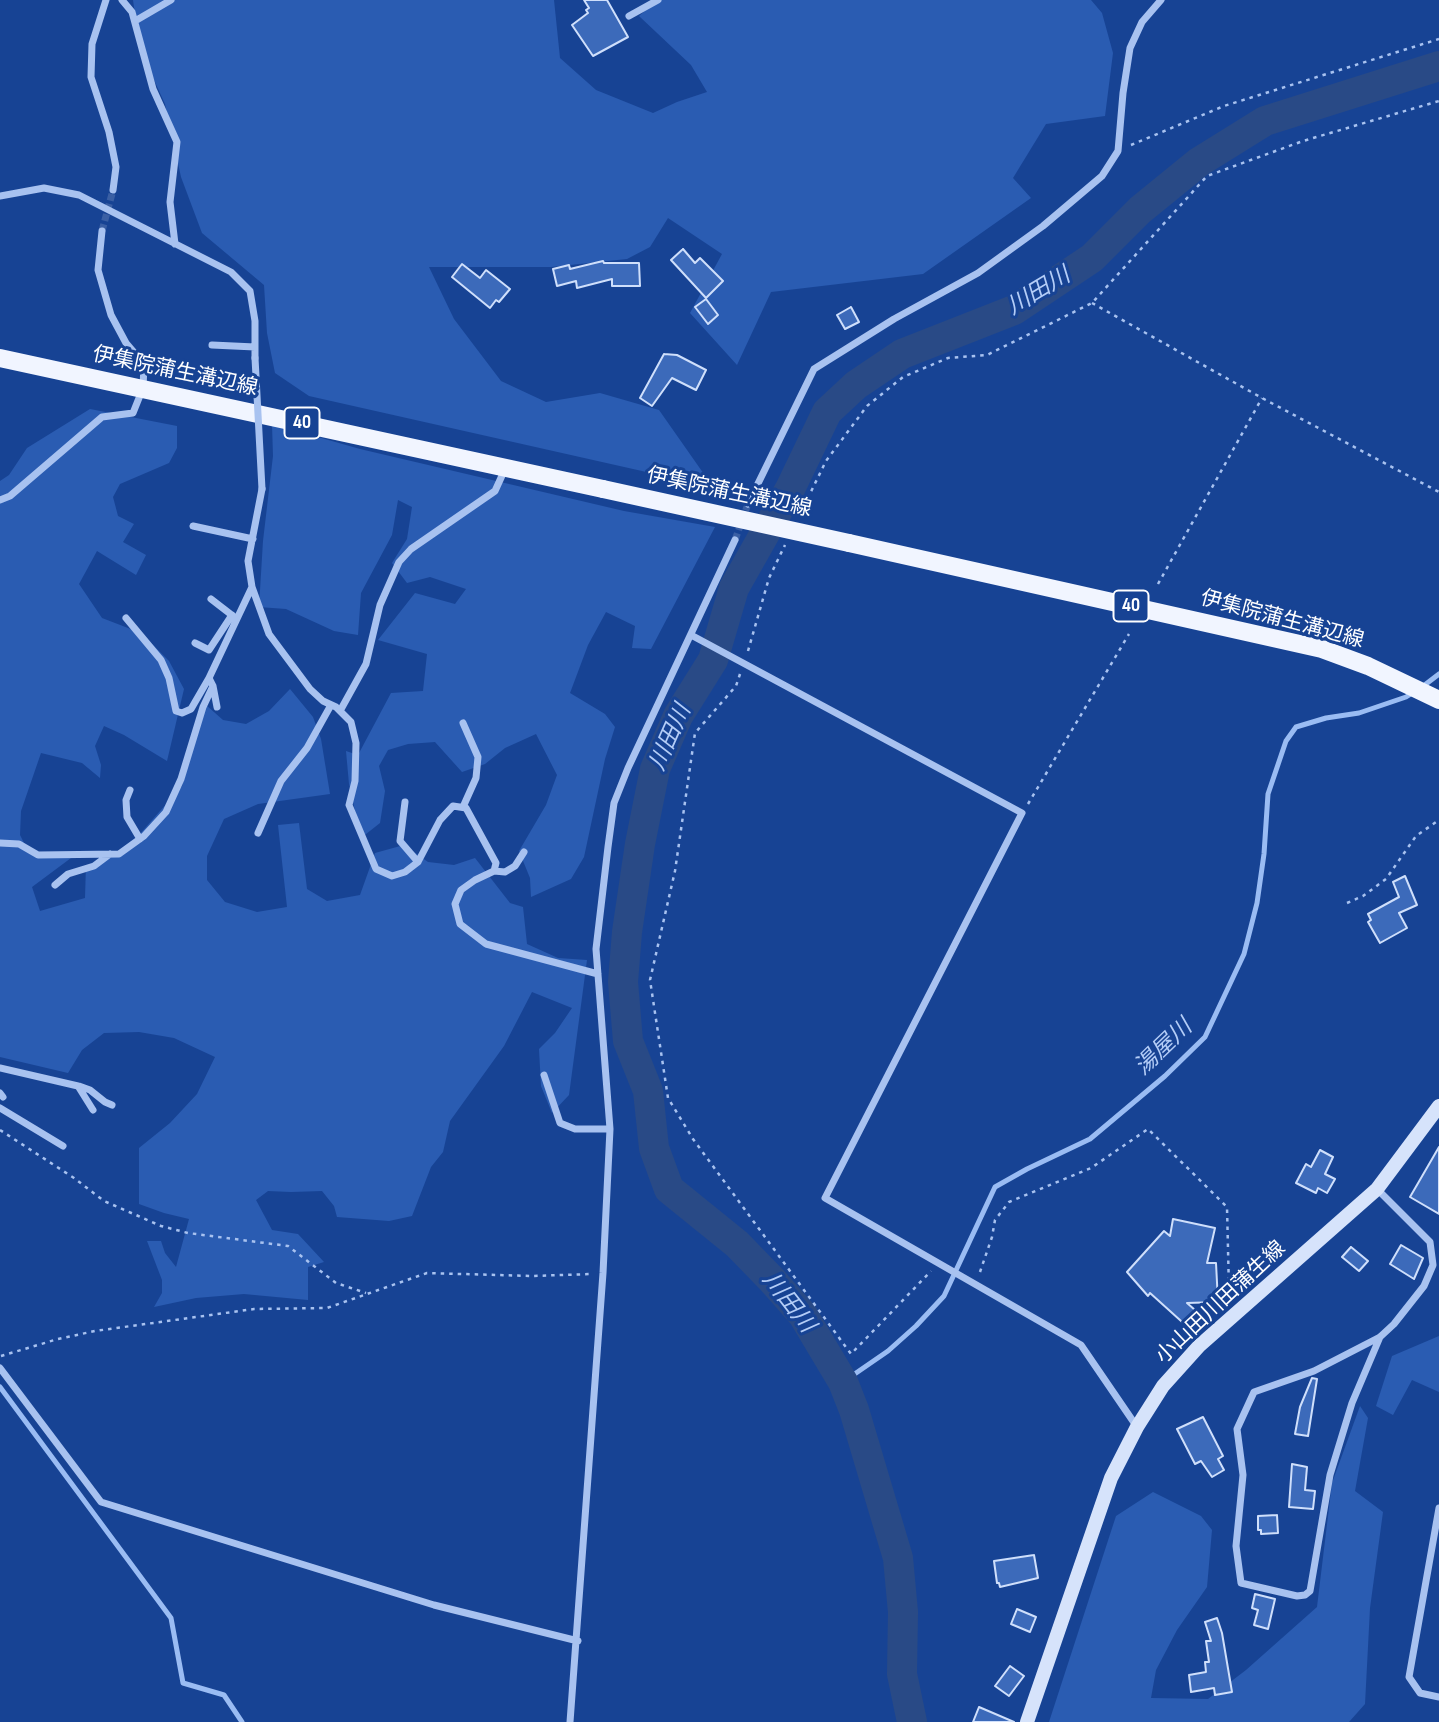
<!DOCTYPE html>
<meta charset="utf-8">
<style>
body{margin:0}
canvas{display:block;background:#174394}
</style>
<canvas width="1439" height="1722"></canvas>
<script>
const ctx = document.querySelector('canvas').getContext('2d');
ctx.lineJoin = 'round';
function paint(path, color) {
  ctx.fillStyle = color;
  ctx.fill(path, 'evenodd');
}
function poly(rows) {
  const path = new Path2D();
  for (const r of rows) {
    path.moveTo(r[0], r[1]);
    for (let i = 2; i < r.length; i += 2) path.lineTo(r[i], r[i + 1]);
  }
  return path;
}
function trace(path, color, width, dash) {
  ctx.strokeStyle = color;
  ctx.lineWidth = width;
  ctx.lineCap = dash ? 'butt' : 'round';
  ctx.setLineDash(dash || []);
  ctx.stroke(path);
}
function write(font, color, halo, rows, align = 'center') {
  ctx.font = font + ' "Sofia Sans Condensed","Noto Sans JP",sans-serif';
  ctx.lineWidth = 6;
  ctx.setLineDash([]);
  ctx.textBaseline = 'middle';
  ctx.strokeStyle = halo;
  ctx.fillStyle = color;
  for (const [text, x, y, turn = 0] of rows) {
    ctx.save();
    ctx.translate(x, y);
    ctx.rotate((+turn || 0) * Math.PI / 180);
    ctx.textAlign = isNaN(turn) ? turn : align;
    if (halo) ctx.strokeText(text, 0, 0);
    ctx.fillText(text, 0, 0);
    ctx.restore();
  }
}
paint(poly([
 [133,0,554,0,560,58,596,90,653,113,677,102,707,92,691,65,639,16,657,0,1091,0,1102,13,1113,53,1105,116,1046,124,1013,178,1031,198,923,274,771,292,737,365,690,313,722,254,668,218,650,247,627,259,551,267,429,267,454,319,501,381,546,402,600,393,659,410,713,487,309,396,275,373,267,333,264,285,202,233,181,177,165,104,140,49],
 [90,409,177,426,177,448,169,463,120,484,113,497,118,516,134,524,123,542,146,555,136,575,97,551,79,584,102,618,141,633,169,661,184,689,167,761,124,735,104,726,95,746,101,765,100,778,82,763,41,753,21,811,20,835,28,851,71,858,32,887,40,911,85,898,86,865,105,861,139,835,182,786,206,705,223,720,246,724,269,711,290,689,313,717,321,739,330,794,258,804,224,819,207,856,207,880,225,902,257,912,287,907,278,825,299,823,307,889,327,901,360,895,375,853,404,845,428,862,454,865,475,858,510,903,523,907,527,944,558,958,587,960,569,1095,552,1113,541,1086,539,1049,555,1033,572,1008,532,992,504,1046,450,1121,443,1152,431,1167,412,1216,389,1221,337,1217,334,1206,322,1191,291,1192,268,1191,256,1200,272,1230,298,1234,324,1262,308,1267,308,1300,244,1294,196,1298,154,1307,162,1293,162,1280,147,1241,161,1241,165,1253,176,1267,189,1219,164,1213,139,1204,139,1148,170,1123,197,1094,215,1057,174,1038,139,1032,104,1033,82,1050,68,1073,0,1057,0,481,9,475,27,448],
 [272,424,360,449,624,511,715,527,651,649,632,648,635,626,606,612,588,645,570,693,605,714,615,727,605,759,584,857,571,879,531,897,530,878,519,851,546,805,557,775,536,734,505,748,485,764,462,772,435,742,408,744,388,750,379,766,385,791,380,823,361,838,349,784,346,751,358,755,391,693,423,691,427,654,378,640,415,593,455,604,466,589,430,577,407,583,392,563,407,539,412,507,398,500,392,535,361,593,358,635,334,631,286,609,259,607,263,541,273,456],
 [1439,1336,1439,1392,1412,1380,1393,1415,1376,1406,1392,1356],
 [1360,1406,1368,1418,1355,1491,1383,1512,1370,1608,1365,1704,1349,1722,1049,1722,1116,1516,1153,1492,1201,1516,1212,1530,1207,1587,1177,1630,1156,1670,1151,1698,1208,1699,1246,1670,1317,1607,1332,1483]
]), '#2a5cb2');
trace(poly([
 [1422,687,1439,674],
 [843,1382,888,1351,916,1326,944,1296,995,1187,1027,1169,1090,1139,1165,1076,1205,1037,1244,954,1257,903,1264,854,1268,794,1286,741,1296,727,1326,718,1359,713,1406,697,1414,692],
 [0,1387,171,1618,183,1683,224,1695,242,1722]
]), '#9abcf3', 5);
trace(poly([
 [912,1722,902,1674,903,1612,898,1558,854,1410,843,1382,803,1315,772,1280,737,1244,669,1189,654,1148,648,1091,628,1041,623,982,627,932,640,844,655,769,678,716,713,660,734,588,790,489,827,412,856,385,902,354,1014,310,1092,258,1140,210,1199,162,1265,121,1439,66]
]), '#294a86', 30);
const building = poly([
 [584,0,607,0,628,37,593,56,572,25,588,13,586,10,589,8,584,0],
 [683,249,695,263,700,258,723,281,706,298,671,260,683,249],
 [603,261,604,263,639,263,640,286,612,286,612,279,577,288,576,281,557,286,553,269,569,265,570,269,603,261],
 [462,264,480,278,486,270,510,289,499,302,496,300,490,308,452,277,462,264],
 [706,299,718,315,708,324,695,307,706,299],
 [851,307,859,322,845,329,837,315,851,307],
 [664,354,677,355,706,370,696,390,672,378,652,406,640,398,664,354],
 [1405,876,1417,905,1399,913,1407,928,1380,943,1368,922,1371,920,1368,914,1399,897,1393,882,1405,876],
 [1439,1147,1439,1214,1410,1197,1439,1147],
 [1320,1150,1333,1157,1325,1174,1335,1179,1327,1193,1318,1188,1316,1193,1296,1183,1306,1164,1311,1167,1320,1150],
 [1173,1219,1215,1228,1207,1263,1216,1263,1218,1302,1187,1303,1203,1317,1191,1330,1150,1293,1148,1296,1127,1272,1164,1231,1170,1236,1173,1219],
 [1401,1245,1423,1258,1414,1279,1390,1264,1401,1245],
 [1351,1247,1368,1261,1359,1271,1342,1257,1351,1247],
 [1312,1378,1317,1379,1308,1436,1295,1434,1300,1407,1312,1378],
 [1203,1417,1223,1456,1218,1459,1224,1470,1212,1477,1201,1461,1195,1464,1177,1429,1203,1417],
 [1292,1464,1307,1467,1305,1490,1315,1491,1313,1509,1289,1507,1292,1464],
 [1277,1515,1278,1533,1261,1534,1261,1530,1258,1530,1258,1516,1277,1515],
 [1034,1555,1038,1578,1000,1587,999,1583,997,1583,994,1561,1034,1555],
 [1255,1594,1275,1599,1268,1629,1254,1625,1258,1610,1252,1608,1255,1594],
 [1017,1609,1036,1617,1030,1632,1011,1624,1017,1609],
 [1217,1618,1222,1633,1232,1692,1215,1695,1214,1688,1191,1692,1189,1675,1206,1672,1205,1662,1209,1662,1206,1641,1211,1641,1205,1622,1217,1618],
 [1010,1666,1024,1676,1009,1696,995,1686,1010,1666],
 [979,1707,1014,1722,973,1722,979,1707]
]);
paint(building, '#3c6aba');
trace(building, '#cfdffb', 2);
trace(poly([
 [102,231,113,190],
 [735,540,748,504]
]), '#3a5fa4', 7, [7, 3.5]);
trace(poly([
 [1131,145,1224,106,1439,39],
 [1092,303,1262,398,1439,492],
 [800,514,826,461,867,406,903,377,948,358,987,355,1092,303,1207,176,1303,141,1439,101],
 [1158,584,1262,398],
 [748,651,769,578,785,545],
 [740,674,736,686,695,733,675,871,650,980,668,1098,693,1139,851,1354,931,1271],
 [1028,804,1129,634],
 [1347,903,1363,896,1386,879,1416,836,1439,820],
 [0,1130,74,1178,104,1201,161,1226,188,1233,288,1246,336,1283,366,1293],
 [980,1272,992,1237,995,1220,1009,1202,1091,1168,1148,1129,1227,1207,1229,1291,1232,1299],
 [1,1356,58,1339,95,1331,254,1309,327,1308,427,1273,532,1276,592,1274]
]), '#a8c2f0', 2.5, [3.5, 5]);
trace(poly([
 [106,0,92,44,91,77,109,132,116,167,113,190],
 [122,0,132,12,153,89,177,142,170,202,175,244],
 [629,16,658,0],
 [135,21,171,0],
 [0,196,44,188,79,195,231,272,250,291,255,321,255,358],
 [212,345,255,347],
 [262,489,248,561,252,587,269,634,310,689,323,701,336,707,351,722,356,743,355,781,349,805,376,869,392,876,405,872,418,862,440,820,453,806,466,808,496,863,494,871,475,880,461,890,455,904,460,924,486,944,598,974],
 [0,500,10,496,102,417,133,413,143,388,144,364,126,343,111,315,98,270,102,231],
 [748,504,814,369,894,319,978,273,1043,226,1102,176,1118,151,1123,93,1130,48,1142,22,1161,0],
 [193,526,253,539],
 [211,599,233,616],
 [126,618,161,660,169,678,176,711,182,713,191,709,209,678],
 [691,635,1022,813,825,1198,1081,1345,1137,1427],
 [195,643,209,650,232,615],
 [213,686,217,707],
 [340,711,366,664,380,605,399,562,411,549,495,491,505,469],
 [130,790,126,800,127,817,140,839],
 [405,802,400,841,418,862],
 [463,807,476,778,478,757,463,723],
 [258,833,281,781,307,748,331,705],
 [0,843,19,844,38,855,119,854,144,836,166,812,181,779,203,707,213,686,209,678,252,587],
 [494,871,505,872,515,866,524,852],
 [55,885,68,874,94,866,110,854],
 [0,1068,78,1086,93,1110],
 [544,1075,560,1123,575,1129,610,1129],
 [79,1086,90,1090,105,1102,112,1105],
 [0,1093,3,1097],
 [0,1108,63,1146],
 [1377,1189,1430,1242,1433,1265,1424,1286,1394,1324,1380,1337,1314,1371,1254,1392,1237,1429,1243,1475,1236,1546,1241,1583,1297,1596,1305,1595,1310,1591,1330,1475,1352,1403,1380,1337],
 [0,1368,101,1502,434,1605,578,1641],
 [1439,1508,1409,1677,1420,1693,1439,1697],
 [570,1722,603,1273,610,1129,596,949,608,847,614,803,628,768,735,540]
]), '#a8c2f0', 7);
trace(poly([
 [1027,1722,1111,1478,1137,1427,1163,1386,1199,1346,1377,1189,1439,1106]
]), '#d6e3fb', 14);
trace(poly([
 [0,358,603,489],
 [849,543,1322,649,1368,666,1439,700]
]), '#f1f5ff', 18);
trace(poly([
 [255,358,262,489]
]), '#a8c2f0', 7);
trace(poly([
 [603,489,849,543]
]), '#f1f5ff', 18);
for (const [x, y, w] of [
 [302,423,35],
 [1131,606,35]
]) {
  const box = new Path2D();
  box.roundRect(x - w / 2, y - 15.5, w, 31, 5);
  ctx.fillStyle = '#174394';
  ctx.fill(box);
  trace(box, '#fff', 2);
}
write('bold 19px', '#fff', null, [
 ["40",302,423],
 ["40",1131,606]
]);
write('21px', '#fff', '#174394', [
 ["伊集院蒲生溝辺線",175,372,12],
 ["伊集院蒲生溝辺線",729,493,12],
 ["伊集院蒲生溝辺線",1282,620,15],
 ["小山田川田蒲生線",1221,1303,-43]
]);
write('italic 23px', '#b4cdf7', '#174394', [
 ["川田川",1039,292,-31],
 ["川田川",671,738,-66],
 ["湯屋川",1164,1048,-44],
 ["川田川",788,1303,52]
]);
</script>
